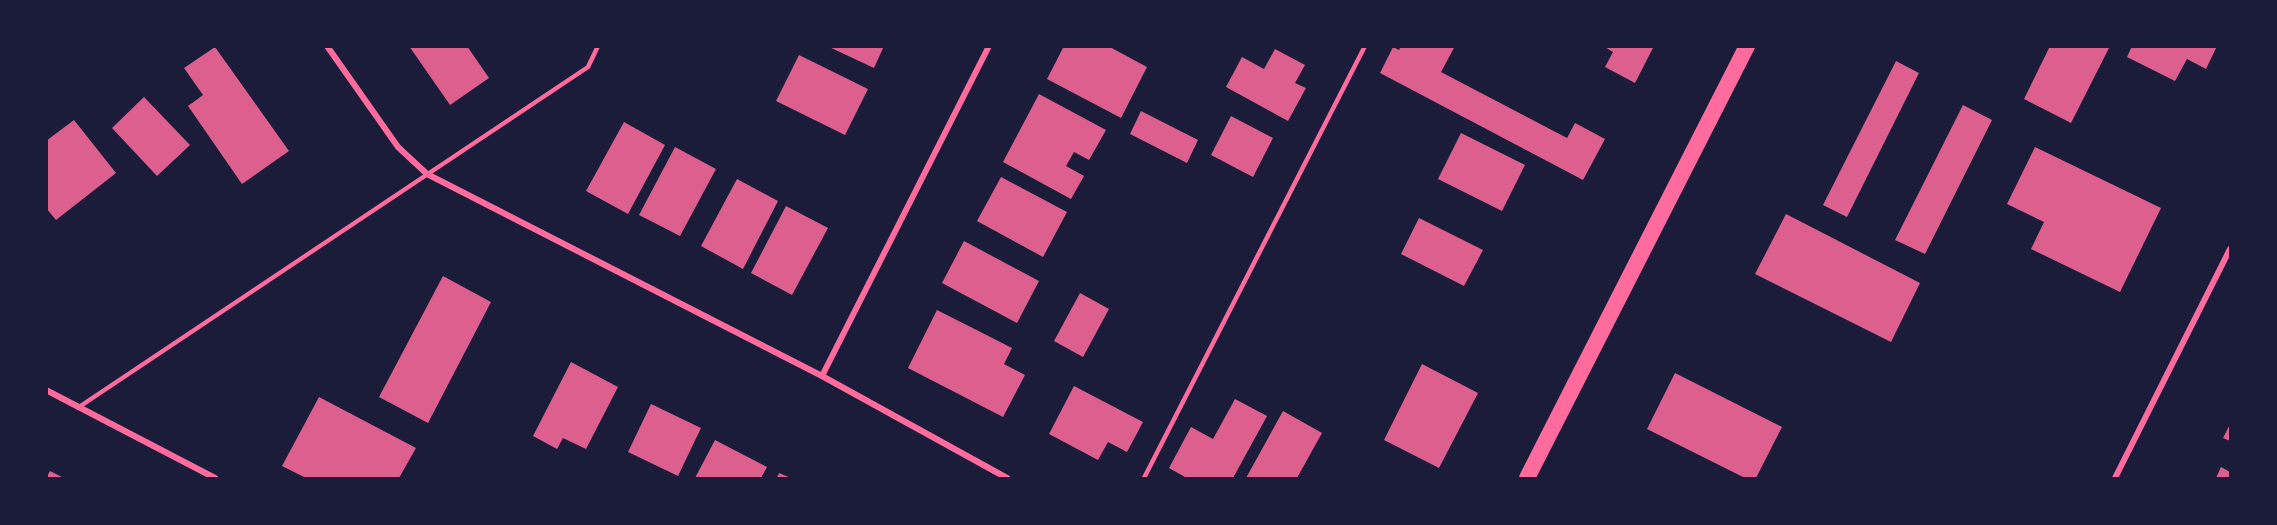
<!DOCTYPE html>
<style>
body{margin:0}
#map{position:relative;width:2277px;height:525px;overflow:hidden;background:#1b1b3a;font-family:Helvetica,sans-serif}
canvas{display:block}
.frame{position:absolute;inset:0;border:48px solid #1b1b3a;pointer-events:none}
</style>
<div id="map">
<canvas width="2277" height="525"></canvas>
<div class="frame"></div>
</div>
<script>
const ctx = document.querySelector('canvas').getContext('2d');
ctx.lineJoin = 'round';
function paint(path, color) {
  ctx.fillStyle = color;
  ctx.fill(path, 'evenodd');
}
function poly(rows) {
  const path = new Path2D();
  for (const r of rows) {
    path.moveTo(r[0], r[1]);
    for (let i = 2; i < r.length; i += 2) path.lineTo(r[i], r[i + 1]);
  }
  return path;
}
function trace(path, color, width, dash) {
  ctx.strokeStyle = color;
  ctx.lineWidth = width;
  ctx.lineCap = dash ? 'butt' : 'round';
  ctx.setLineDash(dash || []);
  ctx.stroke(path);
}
paint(poly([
 [409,46,467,46,489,78,450,105],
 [827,46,884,46,874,68],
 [1064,46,1108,46,1147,67,1121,118,1047,79],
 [1401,46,1455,46,1441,72,1567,138,1575,123,1605,139,1583,180,1380,73,1393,47,1399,50],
 [1603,46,1654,46,1635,83,1605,67,1613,52],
 [2050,46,2110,46,2071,123,2024,99],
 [2132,46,2217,46,2206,69,2187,59,2175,81,2127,57],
 [215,47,289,151,242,184,188,106,203,95,184,68],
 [1275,49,1305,65,1295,83,1306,88,1288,121,1226,87,1242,57,1264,69],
 [799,55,868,89,845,135,776,101],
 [1896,61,1919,73,1847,217,1823,205],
 [1039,94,1106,130,1089,160,1074,152,1066,166,1084,176,1071,199,1003,162],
 [144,97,190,145,157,176,112,128],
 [1963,105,1992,120,1925,254,1895,240],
 [1141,111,1198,140,1187,163,1130,134],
 [1231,116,1273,138,1253,177,1211,155],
 [74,120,116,173,56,220,46,208,46,141],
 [624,122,665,145,628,214,586,191],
 [1461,133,1525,165,1502,211,1438,179],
 [675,147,716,169,680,236,639,215],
 [2035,147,2161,208,2120,292,2031,249,2044,222,2007,204],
 [1001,177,1067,212,1043,257,977,221],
 [737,179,778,201,743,269,701,246],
 [786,206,828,228,792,295,751,273],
 [1786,214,1920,283,1891,342,1755,274],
 [1419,218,1483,250,1464,286,1401,254],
 [964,241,1039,281,1017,323,942,283],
 [443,276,491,302,428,423,379,397],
 [1080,293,1109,309,1083,357,1054,341],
 [937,310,1012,348,1004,364,1025,375,1003,417,908,368],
 [571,362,618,387,586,449,563,438,557,449,533,436],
 [1422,364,1478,393,1439,468,1384,440],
 [1675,373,1782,427,1756,478,1745,478,1647,429],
 [1074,386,1143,422,1127,452,1108,442,1098,460,1049,434],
 [319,397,416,448,399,478,306,478,282,466],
 [1235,399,1267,416,1233,478,1184,478,1185,477,1169,468,1191,427,1213,439],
 [651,404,701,428,678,476,628,452],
 [1283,411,1322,433,1297,478,1246,478],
 [2230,424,2230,441,2223,438],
 [715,440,767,467,761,478,695,478],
 [2221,467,2230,472,2230,478,2216,478],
 [50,471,64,478,46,478],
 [779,473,791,478,777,478]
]), '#dd5f8e');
trace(poly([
 [79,407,588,67,598,46],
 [1144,478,1365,46]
]), '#ff6b9d', 4.5);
trace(poly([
 [327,46,398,147,427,174,822,376,1007,478],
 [822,376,989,46],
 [46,390,215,478],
 [2115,478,2230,249]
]), '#ff6b9d', 6);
trace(poly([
 [1527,478,1747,46]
]), '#ff6b9d', 16);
</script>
